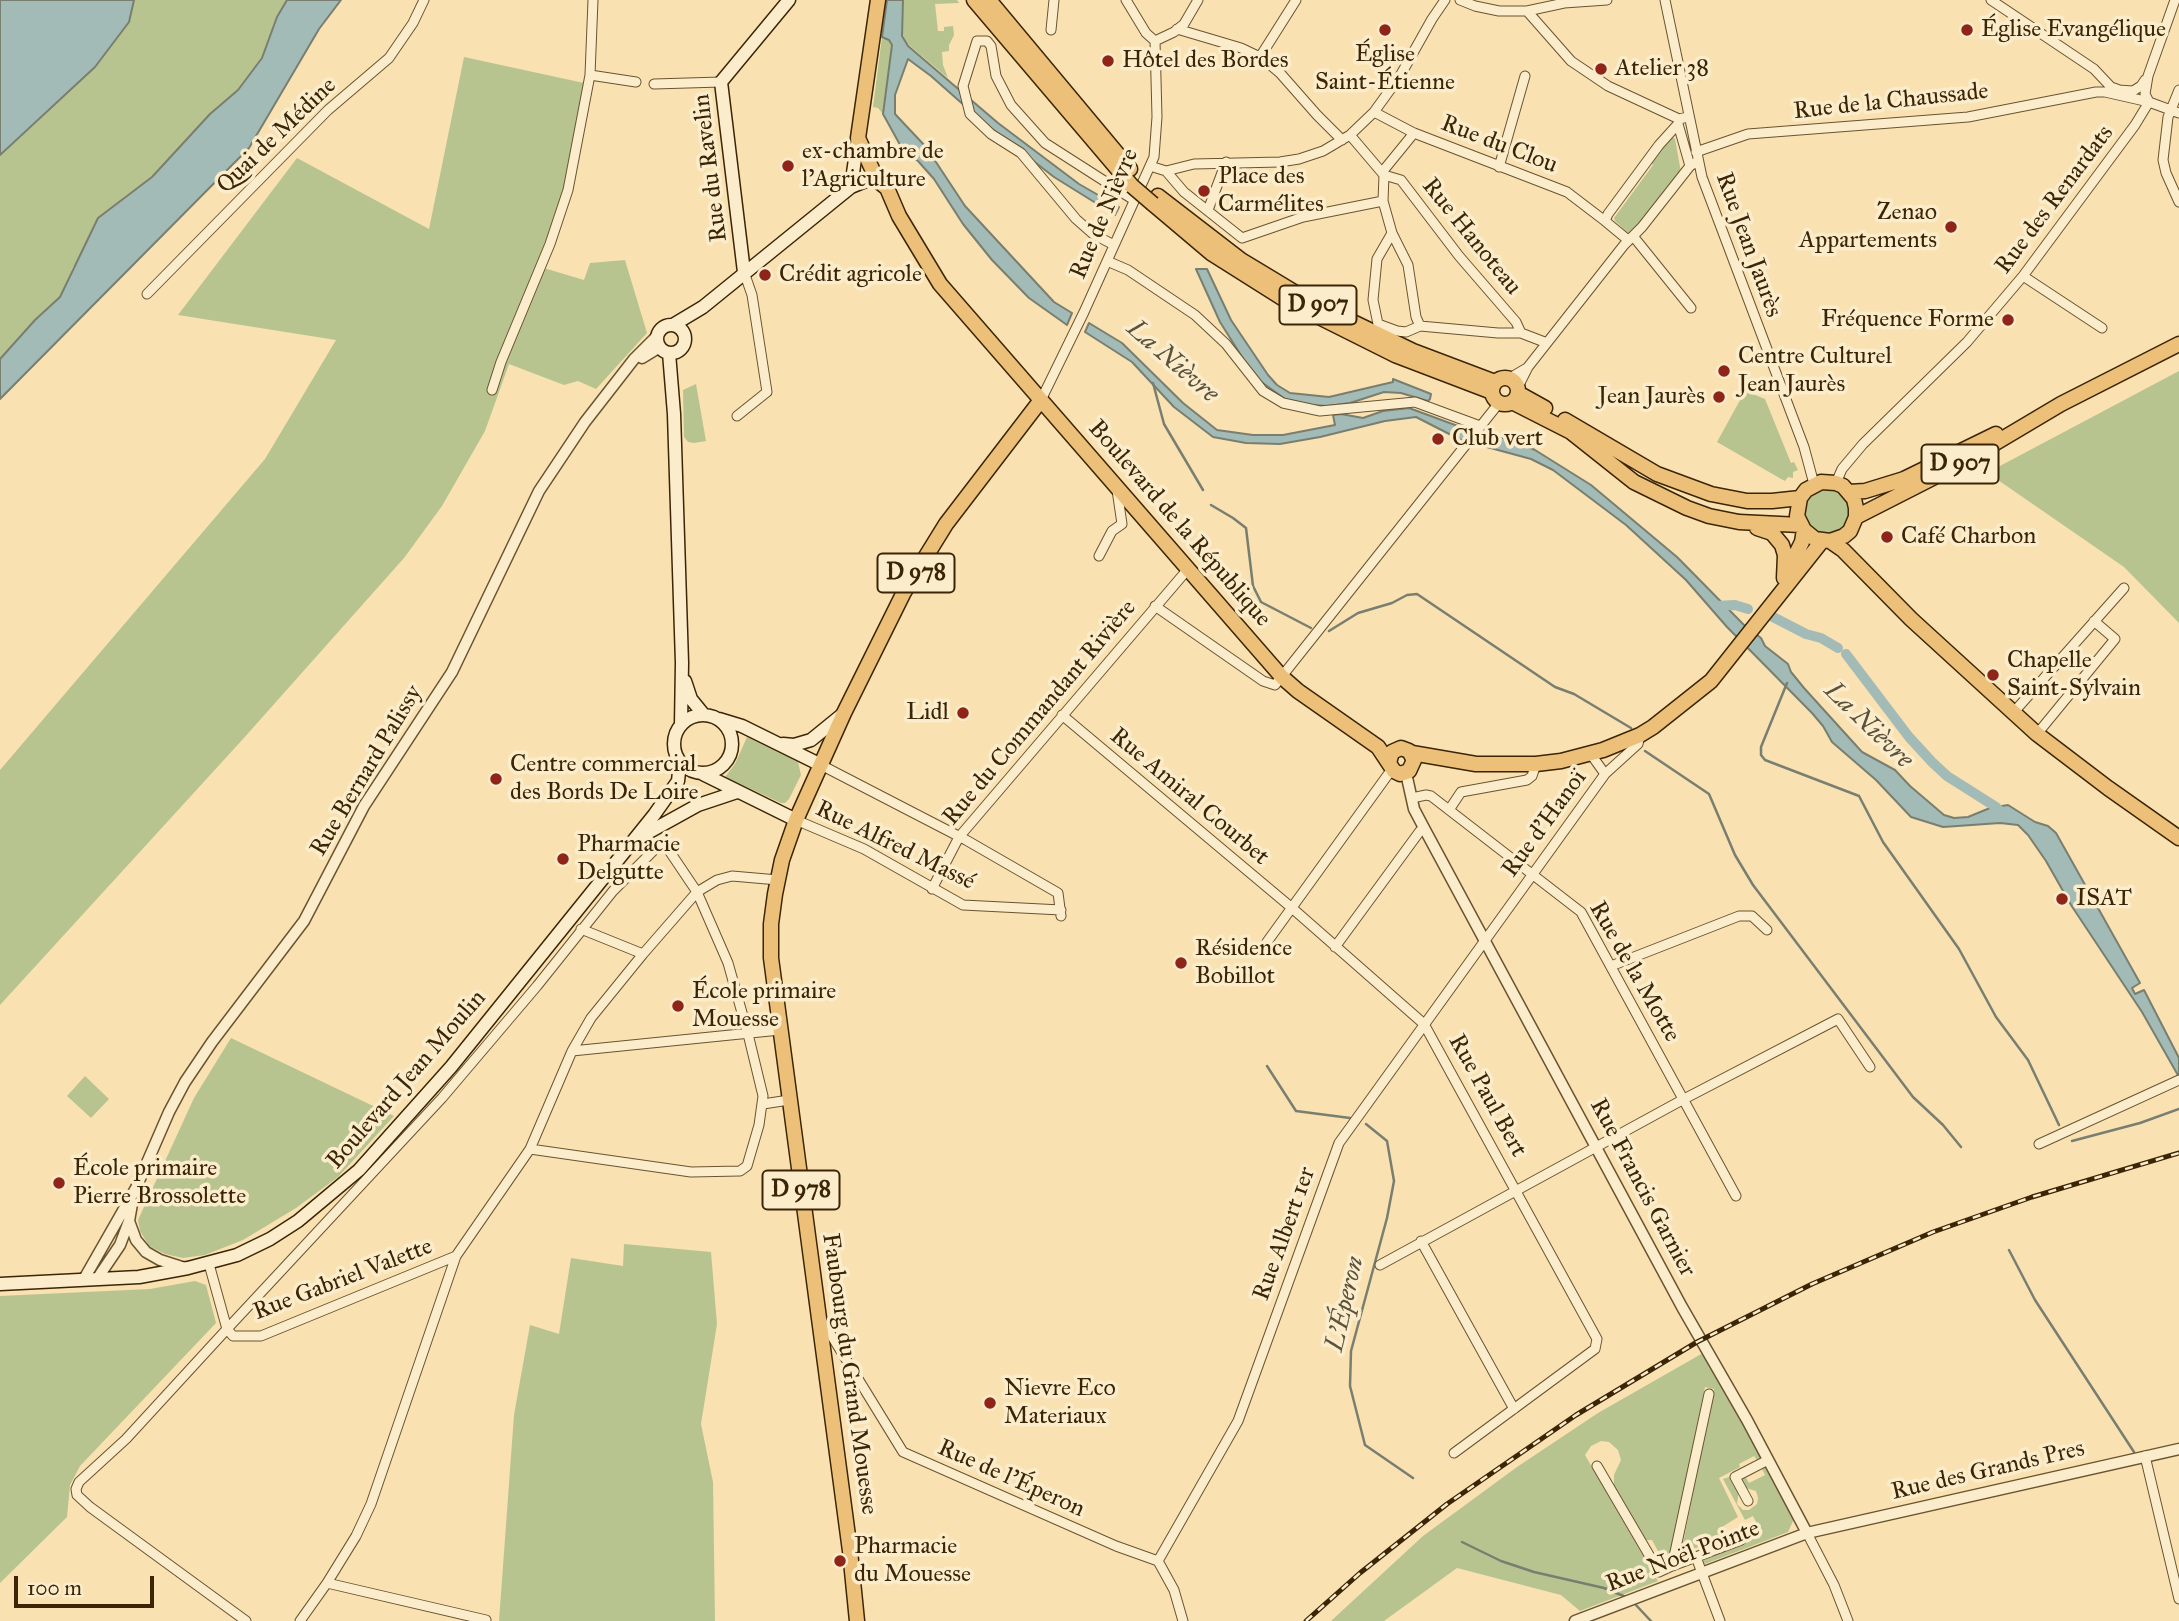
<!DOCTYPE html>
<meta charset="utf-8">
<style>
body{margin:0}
#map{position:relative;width:2179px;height:1621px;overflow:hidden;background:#f9e1b1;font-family:"IM FELL Great Primer",serif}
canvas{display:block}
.scale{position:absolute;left:14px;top:1576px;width:140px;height:32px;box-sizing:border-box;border:4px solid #3b2505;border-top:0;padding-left:9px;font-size:21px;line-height:24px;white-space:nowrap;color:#3b2505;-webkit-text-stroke:5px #fbeccc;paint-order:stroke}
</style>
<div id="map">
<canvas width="2179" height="1621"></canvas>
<div class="scale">100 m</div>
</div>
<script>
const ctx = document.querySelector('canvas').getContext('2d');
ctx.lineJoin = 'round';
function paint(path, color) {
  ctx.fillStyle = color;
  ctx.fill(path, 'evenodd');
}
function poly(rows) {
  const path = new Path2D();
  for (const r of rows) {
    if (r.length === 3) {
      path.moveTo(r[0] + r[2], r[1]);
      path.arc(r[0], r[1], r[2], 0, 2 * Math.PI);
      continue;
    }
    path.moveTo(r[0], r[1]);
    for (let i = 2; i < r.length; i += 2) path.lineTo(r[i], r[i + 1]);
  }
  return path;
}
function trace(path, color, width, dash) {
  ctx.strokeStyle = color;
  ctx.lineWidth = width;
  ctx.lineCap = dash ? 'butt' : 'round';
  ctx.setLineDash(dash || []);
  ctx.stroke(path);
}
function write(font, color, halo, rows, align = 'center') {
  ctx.font = font + ' "IM FELL Great Primer",serif';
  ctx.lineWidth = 7;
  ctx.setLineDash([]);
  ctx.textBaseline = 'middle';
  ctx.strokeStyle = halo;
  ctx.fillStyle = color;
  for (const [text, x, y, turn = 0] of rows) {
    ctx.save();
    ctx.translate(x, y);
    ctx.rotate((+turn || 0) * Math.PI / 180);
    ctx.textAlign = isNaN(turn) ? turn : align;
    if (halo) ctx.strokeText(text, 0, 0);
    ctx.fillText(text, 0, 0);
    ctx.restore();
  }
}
paint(poly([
 [134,0,287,0,277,17,262,58,238,90,210,114,152,177,123,198,73,267,60,297,35,320,0,359,0,155,129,22],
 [903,0,957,0,959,3,935,4,938,31,944,31,944,27,953,26,954,35,949,45,949,51,942,52,943,65,948,78,904,41,901,23],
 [882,37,889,40,892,45,883,114,878,108,873,107],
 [464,57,584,83,563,193,537,266,584,280,590,263,625,260,647,333,596,389,578,381,564,385,509,364,485,431,442,506,404,558,243,739,0,1005,0,770,265,459,336,340,178,315,297,158,429,229],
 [1671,136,1675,139,1681,172,1643,220,1628,233,1615,221,1614,218,1653,165,1651,161],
 [2179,371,2179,623,2124,567,1995,478,1998,467],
 [696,384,706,441,694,443,688,442,684,437,683,390],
 [1745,391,1765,399,1791,463,1794,462,1798,470,1793,472,1793,478,1788,477,1785,481,1783,480,1717,442],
 [1821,488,1837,488,1852,506,1847,528,1833,535,1818,533,1811,528,1805,513,1809,498],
 [747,737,798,762,801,775,789,799,785,803,781,803,725,777,735,764],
 [231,1038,394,1116,338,1177,296,1208,243,1240,205,1255,183,1258,165,1254,149,1246,140,1231,138,1220,194,1098],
 [85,1076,109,1099,91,1118,67,1096],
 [624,1244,711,1252,717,1324,701,1424,713,1482,715,1621,499,1621,514,1415,530,1325,559,1334,571,1258,623,1266],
 [195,1281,206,1285,216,1323,80,1466,70,1485,67,1517,0,1583,0,1296,150,1289],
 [1703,1353,1761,1458,1757,1460,1754,1456,1739,1464,1740,1467,1719,1478,1738,1517,1719,1529,1723,1535,1719,1537,1723,1545,1704,1552,1702,1546,1689,1550,1690,1557,1679,1563,1714,1389,1705,1387,1669,1560,1665,1564,1652,1540,1646,1540,1614,1487,1614,1475,1621,1460,1618,1450,1609,1442,1601,1441,1591,1446,1585,1455,1658,1581,1580,1611,1561,1595,1457,1568,1384,1621,1331,1621,1423,1536,1517,1467,1598,1413],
 [1765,1467,1794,1519,1788,1532,1705,1564,1703,1560,1748,1542,1745,1533,1758,1526,1753,1516,1745,1520,1723,1479,1732,1476,1739,1490,1737,1504,1743,1510,1749,1510,1757,1504,1758,1498,1756,1491,1746,1488,1740,1479,1745,1476,1749,1483,1765,1475,1762,1469]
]), '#b8c490');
const water = poly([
 [0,0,134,0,129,22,95,67,0,155,0,0],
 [287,0,341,0,319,29,249,148,0,399,0,359,35,320,60,297,98,218,152,177,210,114,238,90,262,58,277,17,287,0],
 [887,0,903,0,902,36,908,46,998,123,1079,184,1119,207,1115,215,1054,177,983,122,931,76,908,59,895,95,895,114,926,147,965,206,1054,302,1072,313,1067,325,1029,298,992,260,963,224,934,179,918,161,904,152,883,114,892,45,889,40,882,37,887,0],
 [1196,269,1207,269,1231,320,1268,375,1277,385,1290,393,1329,397,1393,382,1393,379,1431,394,1430,399,1428,401,1401,393,1384,392,1350,403,1328,406,1310,405,1285,399,1260,381,1249,368,1220,322,1196,269],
 [1089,323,1122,343,1183,403,1217,430,1253,435,1283,435,1335,425,1333,415,1341,414,1363,418,1383,411,1409,408,1466,429,1511,440,1535,450,1591,485,1677,557,1745,626,1761,638,1765,646,1788,664,1791,672,1804,688,1862,752,1895,770,1910,786,1944,815,1954,818,1968,817,1990,808,2008,805,2035,822,2048,826,2056,833,2140,983,2132,988,2135,994,2144,990,2179,1058,2179,1077,2142,1012,2071,905,2046,861,2028,835,2018,825,2000,823,1943,827,1911,817,1876,780,1832,742,1823,726,1812,713,1727,627,1686,580,1626,525,1553,470,1531,459,1461,440,1416,417,1385,421,1320,437,1280,444,1246,443,1213,437,1174,407,1132,362,1085,332,1089,323]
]);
paint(water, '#a3bbb7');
trace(water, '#797f70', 2);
trace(poly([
 [1153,383,1164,424,1203,490],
 [1211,505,1233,518,1246,528,1253,586,1261,602,1311,628],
 [1329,631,1358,613,1392,603,1407,595,1417,594,1555,687,1574,694,1631,728],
 [1787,683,1761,747,1761,755,1765,760,1859,796,1883,842,1959,949,1996,1017,2028,1060,2059,1125],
 [1645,751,1709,794,1735,855,1753,885,1913,1097,1943,1125,1961,1147],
 [1267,1066,1296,1111,1350,1118],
 [1366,1124,1387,1141,1394,1181,1387,1218,1351,1351,1350,1386,1365,1445,1413,1478],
 [2072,1141,2140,1123,2179,1109],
 [2009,1250,2035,1300,2134,1452],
 [1462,1542,1501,1561,1534,1572,1604,1588,1626,1597],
 [1634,1603,1651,1621]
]), '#797f70', 2.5);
trace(poly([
 [1717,606,1735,605,1748,609],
 [1773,617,1806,634,1821,638,1838,648],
 [1846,654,1909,737,1932,762,1947,776,1996,807,2003,814]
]), '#a3bbb7', 10);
const minor = poly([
 [1126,0,1146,33,1155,41],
 [1460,0,1475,6,1499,11,1527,11,1564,3,1607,0],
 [1665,0,1702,177,1804,447,1814,484],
 [1991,0,2094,69,2111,87,2122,91],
 [1527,11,1571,61,1608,86,1679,119,1688,117],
 [1177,29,1241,48,1262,58,1280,73,1317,115,1342,140],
 [1051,30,1054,0],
 [1155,41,1174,32,1184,24,1198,0],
 [1260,57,1296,0],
 [590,75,636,82],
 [654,84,721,82],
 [2118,90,2133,91,2141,86,2145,80],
 [2179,90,2168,117,2163,160,2166,173,2179,202],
 [2149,102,2145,94,2148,76,2175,0],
 [1374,112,1414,133,1567,192,1605,221],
 [1678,124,1690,166],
 [1350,135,1384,175,1383,201,1392,233,1408,265,1416,317,1420,326],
 [1696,152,1748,134,1968,117,2096,92,2105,92,2149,102,2179,113],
 [1150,166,1166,171,1184,192,1242,238,1303,217,1383,201],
 [1499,167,1525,76],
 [1166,171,1194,164,1280,162,1299,159,1323,151,1350,135,1374,112,1400,76,1432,19,1445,0],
 [1383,171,1414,133],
 [1384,175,1401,180,1459,256,1516,322,1521,333],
 [1208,210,1226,162],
 [1392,233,1377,259,1373,300,1378,324,1397,331,1406,332,1420,326,1498,333,1521,333,1547,343],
 [1633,236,1691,308],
 [1628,240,1605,221,1608,214,1659,145,1678,124,1679,119],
 [1114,245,1093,234,1076,219,1021,153,991,134,970,114,963,86,977,41,987,41,991,46,996,76,1011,105,1045,143,1134,200],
 [1107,261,1128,270,1195,315,1226,344,1263,391,1283,403,1320,411,1415,402,1480,426],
 [2023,276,2102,328],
 [147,294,328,110,389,58,413,23,424,0],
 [1510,378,1527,368],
 [1518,387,1528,367,1624,245,1642,227,1690,166,1698,161],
 [492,390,501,362,550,244,568,190,590,75,593,0],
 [1041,400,1084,312,1154,157,1157,117,1155,41],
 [737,416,767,392,752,295,744,272],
 [1836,483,1842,469,1863,444,1967,342,2023,276,2135,125,2149,102],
 [1099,556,1112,531,1122,524,1117,490],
 [1155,606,1263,681,1275,685,1499,403],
 [2013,713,2124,588],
 [1062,715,1292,908,1424,1024,1597,1339,1595,1349,1454,1453],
 [2037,734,2115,639,2094,621],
 [1590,753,1605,774],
 [821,765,966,840,1058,893,1061,916],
 [1412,798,1426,795,1431,796,1581,912,1736,1196],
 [1449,810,1461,792,1527,780,1532,776,1536,764],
 [796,820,864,849,963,905,1061,910],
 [932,889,959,837,1188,569],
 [581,929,643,954],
 [1267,942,1392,769],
 [1335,947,1420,831,1424,828],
 [1611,966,1739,916,1752,916,1767,930],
 [572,1051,780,1030],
 [763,1104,789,1100],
 [2039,1144,2179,1080],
 [1421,1241,1514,1409],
 [209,1264,227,1329],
 [1380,1265,1684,1099,1838,1019,1870,1067],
 [227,1329,442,1098,537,986,613,891,657,847,666,846,697,892,728,963,748,1034,763,1096,759,1125,747,1166,740,1171,691,1172,530,1149],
 [820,1329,828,1330,903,1452,1116,1546,1158,1561,1174,1590,1183,1621],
 [2145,1456,2179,1599],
 [1597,1466,1659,1572,1672,1566,1709,1394],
 [1748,1501,1735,1477,1768,1460],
 [1807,1533,1834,1585,1848,1621],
 [1696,1557,1720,1621],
 [1158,1561,1238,1421,1339,1143,1605,774,1638,744,1640,735],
 [1672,1566,1741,1540],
 [327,1583,486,1620],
 [246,1621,90,1507,77,1495,76,1489,79,1482,126,1439,227,1329,233,1336,261,1336,456,1256,530,1149,572,1051,591,1018,643,954,697,892,717,880,732,876,778,880],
 [300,1621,327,1583,356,1536,371,1504,456,1256]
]);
const tertiary = poly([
 [642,358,660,347],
 [1406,773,1414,809,1424,828,1682,1307,1747,1420,1807,1533],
 [129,1221,136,1240,146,1252,160,1260,185,1268],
 [84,1279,136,1188,169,1112,185,1082,212,1042,304,921,364,806,452,672,539,491,585,422,634,359,658,335],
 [97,1279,120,1245,129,1221,132,1204],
 [1575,1621,1807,1533,2179,1449]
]);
const secondary = poly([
 [851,187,858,138],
 [744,272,721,82,789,0],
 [673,325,703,307,851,187,868,180,877,180],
 [671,339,14],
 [669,353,674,414,682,663,681,725],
 [685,681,691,699,704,715],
 [703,744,29],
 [719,719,742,726,821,765],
 [783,744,794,745,811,740,843,714],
 [701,773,796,820],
 [642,836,698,805,737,792],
 [0,1284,139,1277,188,1268,237,1255,270,1239,298,1221,359,1170,451,1067,654,815,678,781,680,763]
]);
const primary = poly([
 [878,0,858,138,877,180,887,188,899,216,940,284,1282,677,1298,691,1378,747,1394,771,1400,774,1409,771,1414,760,1409,751,1401,748,1392,752,1389,763],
 [974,0,1132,186],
 [989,0,1130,169],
 [1158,196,1241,260,1309,301,1413,351,1495,382],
 [1153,204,1211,253,1287,301,1395,355,1492,392],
 [1505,391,13],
 [1518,393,1545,408],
 [1512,402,1571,432,1634,482,1687,508,1709,516,1739,522,1800,525],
 [1565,420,1657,474,1711,494,1747,501,1772,501,1800,498],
 [1849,492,1865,491,1904,479,1996,434],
 [1856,517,1960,464,2061,404,2179,344],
 [1757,528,1772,533,1782,545,1785,555,1784,578],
 [1830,541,1844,536,1850,531,1856,517,1856,508,1854,499,1843,486,1836,483,1821,482,1806,490,1800,498,1797,516,1804,530,1815,539,1830,541,1843,550,1911,619,2037,734,2108,788,2179,838],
 [1786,574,1802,542,1804,530],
 [1412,753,1476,764,1536,764,1561,761,1603,750,1640,735,1653,727,1711,681,1822,541],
 [857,1621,850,1551,771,958,771,924,775,894,782,860,796,820,844,713,904,592,946,524,1041,400]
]);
trace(minor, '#6a5430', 11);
trace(tertiary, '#6a5430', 13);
trace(secondary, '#3b2505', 15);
trace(primary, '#3b2505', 17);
trace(minor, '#fbeccc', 9);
trace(tertiary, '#fbeccc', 10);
trace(secondary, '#fbeccc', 12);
trace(primary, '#ecc078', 14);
const rail = poly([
 [1306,1621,1360,1573,1447,1504,1576,1415,1697,1342,1812,1284,1933,1232,2032,1197,2179,1153]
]);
trace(rail, '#3b2505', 5);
trace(rail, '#fbeccc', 2.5, [8]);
const primaryBridge = poly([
 [1132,186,1153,204]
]);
trace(primaryBridge, '#3b2505', 17, []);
trace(primaryBridge, '#ecc078', 14);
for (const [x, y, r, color] of [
 [1385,30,7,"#8f2418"],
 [1967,30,7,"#8f2418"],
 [1108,61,7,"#8f2418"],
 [1601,69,7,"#8f2418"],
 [788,166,7,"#8f2418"],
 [1204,191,7,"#8f2418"],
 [1951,227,7,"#8f2418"],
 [765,275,7,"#8f2418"],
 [2008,320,7,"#8f2418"],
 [1724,371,7,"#8f2418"],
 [1719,397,7,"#8f2418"],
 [1438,439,7,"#8f2418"],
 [1887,537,7,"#8f2418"],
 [1993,675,7,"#8f2418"],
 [963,713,7,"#8f2418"],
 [496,779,7,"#8f2418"],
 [563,859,7,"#8f2418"],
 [2062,899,7,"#8f2418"],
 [1181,963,7,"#8f2418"],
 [678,1006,7,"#8f2418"],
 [59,1183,7,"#8f2418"],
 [990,1403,7,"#8f2418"],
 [840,1561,7,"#8f2418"]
]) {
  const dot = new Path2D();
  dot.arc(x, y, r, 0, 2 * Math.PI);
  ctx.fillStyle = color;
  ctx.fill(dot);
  trace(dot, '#fbeccc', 2.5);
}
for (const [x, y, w] of [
 [1318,305,77],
 [1960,464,77],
 [916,573,77],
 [801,1190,77]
]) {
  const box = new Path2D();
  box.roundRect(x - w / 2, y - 19.5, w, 39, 5);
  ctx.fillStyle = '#fbeccc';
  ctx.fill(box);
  trace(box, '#3b2505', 2);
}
write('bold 23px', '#3b2505', null, [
 ["D 907",1318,305],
 ["D 907",1960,464],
 ["D 978",916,573],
 ["D 978",801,1190]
]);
write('24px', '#3b2505', '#fbeccc', [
 ["Église Evangélique",1981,30],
 ["Église",1385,55,"center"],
 ["Saint-Étienne",1385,83,"center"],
 ["Hôtel des Bordes",1122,61],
 ["Atelier 38",1615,69],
 ["ex-chambre de",802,152],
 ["l'Agriculture",802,180],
 ["Place des",1218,177],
 ["Carmélites",1218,205],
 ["Zenao",1937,213,"right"],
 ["Appartements",1937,241,"right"],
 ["Crédit agricole",779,275],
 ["Fréquence Forme",1994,320,"right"],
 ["Centre Culturel",1738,357],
 ["Jean Jaurès",1738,385],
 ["Jean Jaurès",1705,397,"right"],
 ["Club vert",1452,439],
 ["Café Charbon",1901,537],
 ["Chapelle",2007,661],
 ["Saint-Sylvain",2007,689],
 ["Lidl",949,713,"right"],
 ["Centre commercial",510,765],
 ["des Bords De Loire",510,793],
 ["Pharmacie",577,845],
 ["Delgutte",577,873],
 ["ISAT",2076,899],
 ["Résidence",1195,949],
 ["Bobillot",1195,977],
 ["École primaire",692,992],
 ["Mouesse",692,1020],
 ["École primaire",73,1169],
 ["Pierre Brossolette",73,1197],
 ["Nievre Eco",1004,1389],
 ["Materiaux",1004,1417],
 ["Pharmacie",854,1547],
 ["du Mouesse",854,1575]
], 'left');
write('24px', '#3b2505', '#fbeccc', [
 ["Rue de la Chaussade",1891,102,-6],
 ["Quai de Médine",277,136,-44],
 ["Rue du Clou",1499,145,21],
 ["Rue du Ravelin",711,168,-97],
 ["Rue des Renardats",2055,200,-53],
 ["Rue de Nièvre",1105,214,-67],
 ["Rue Hanoteau",1471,237,51],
 ["Rue Jean Jaurès",1748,245,70],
 ["Boulevard de la République",1179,524,49],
 ["Rue du Commandant Rivière",1040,713,-50],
 ["Rue Bernard Palissy",367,771,-59],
 ["Rue Amiral Courbet",1189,797,40],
 ["Rue d'Hanoï",1545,824,-54],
 ["Rue Alfred Massé",895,846,26],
 ["Rue de la Motte",1634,972,60],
 ["Boulevard Jean Moulin",407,1080,-49],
 ["Rue Paul Bert",1487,1096,61],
 ["Rue Francis Garnier",1642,1188,62],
 ["Rue Albert 1er",1285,1234,-70],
 ["Rue Gabriel Valette",343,1280,-21],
 ["Faubourg du Grand Mouesse",849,1374,82],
 ["Rue des Grands Pres",1988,1471,-13],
 ["Rue de l'Éperon",1011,1479,24],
 ["Rue Noël Pointe",1683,1557,-21]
]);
write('italic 26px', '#5a523a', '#fbeccc', [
 ["La Nièvre",1172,362,41],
 ["La Nièvre",1868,726,44],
 ["L'Éperon",1346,1304,-77]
]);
</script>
